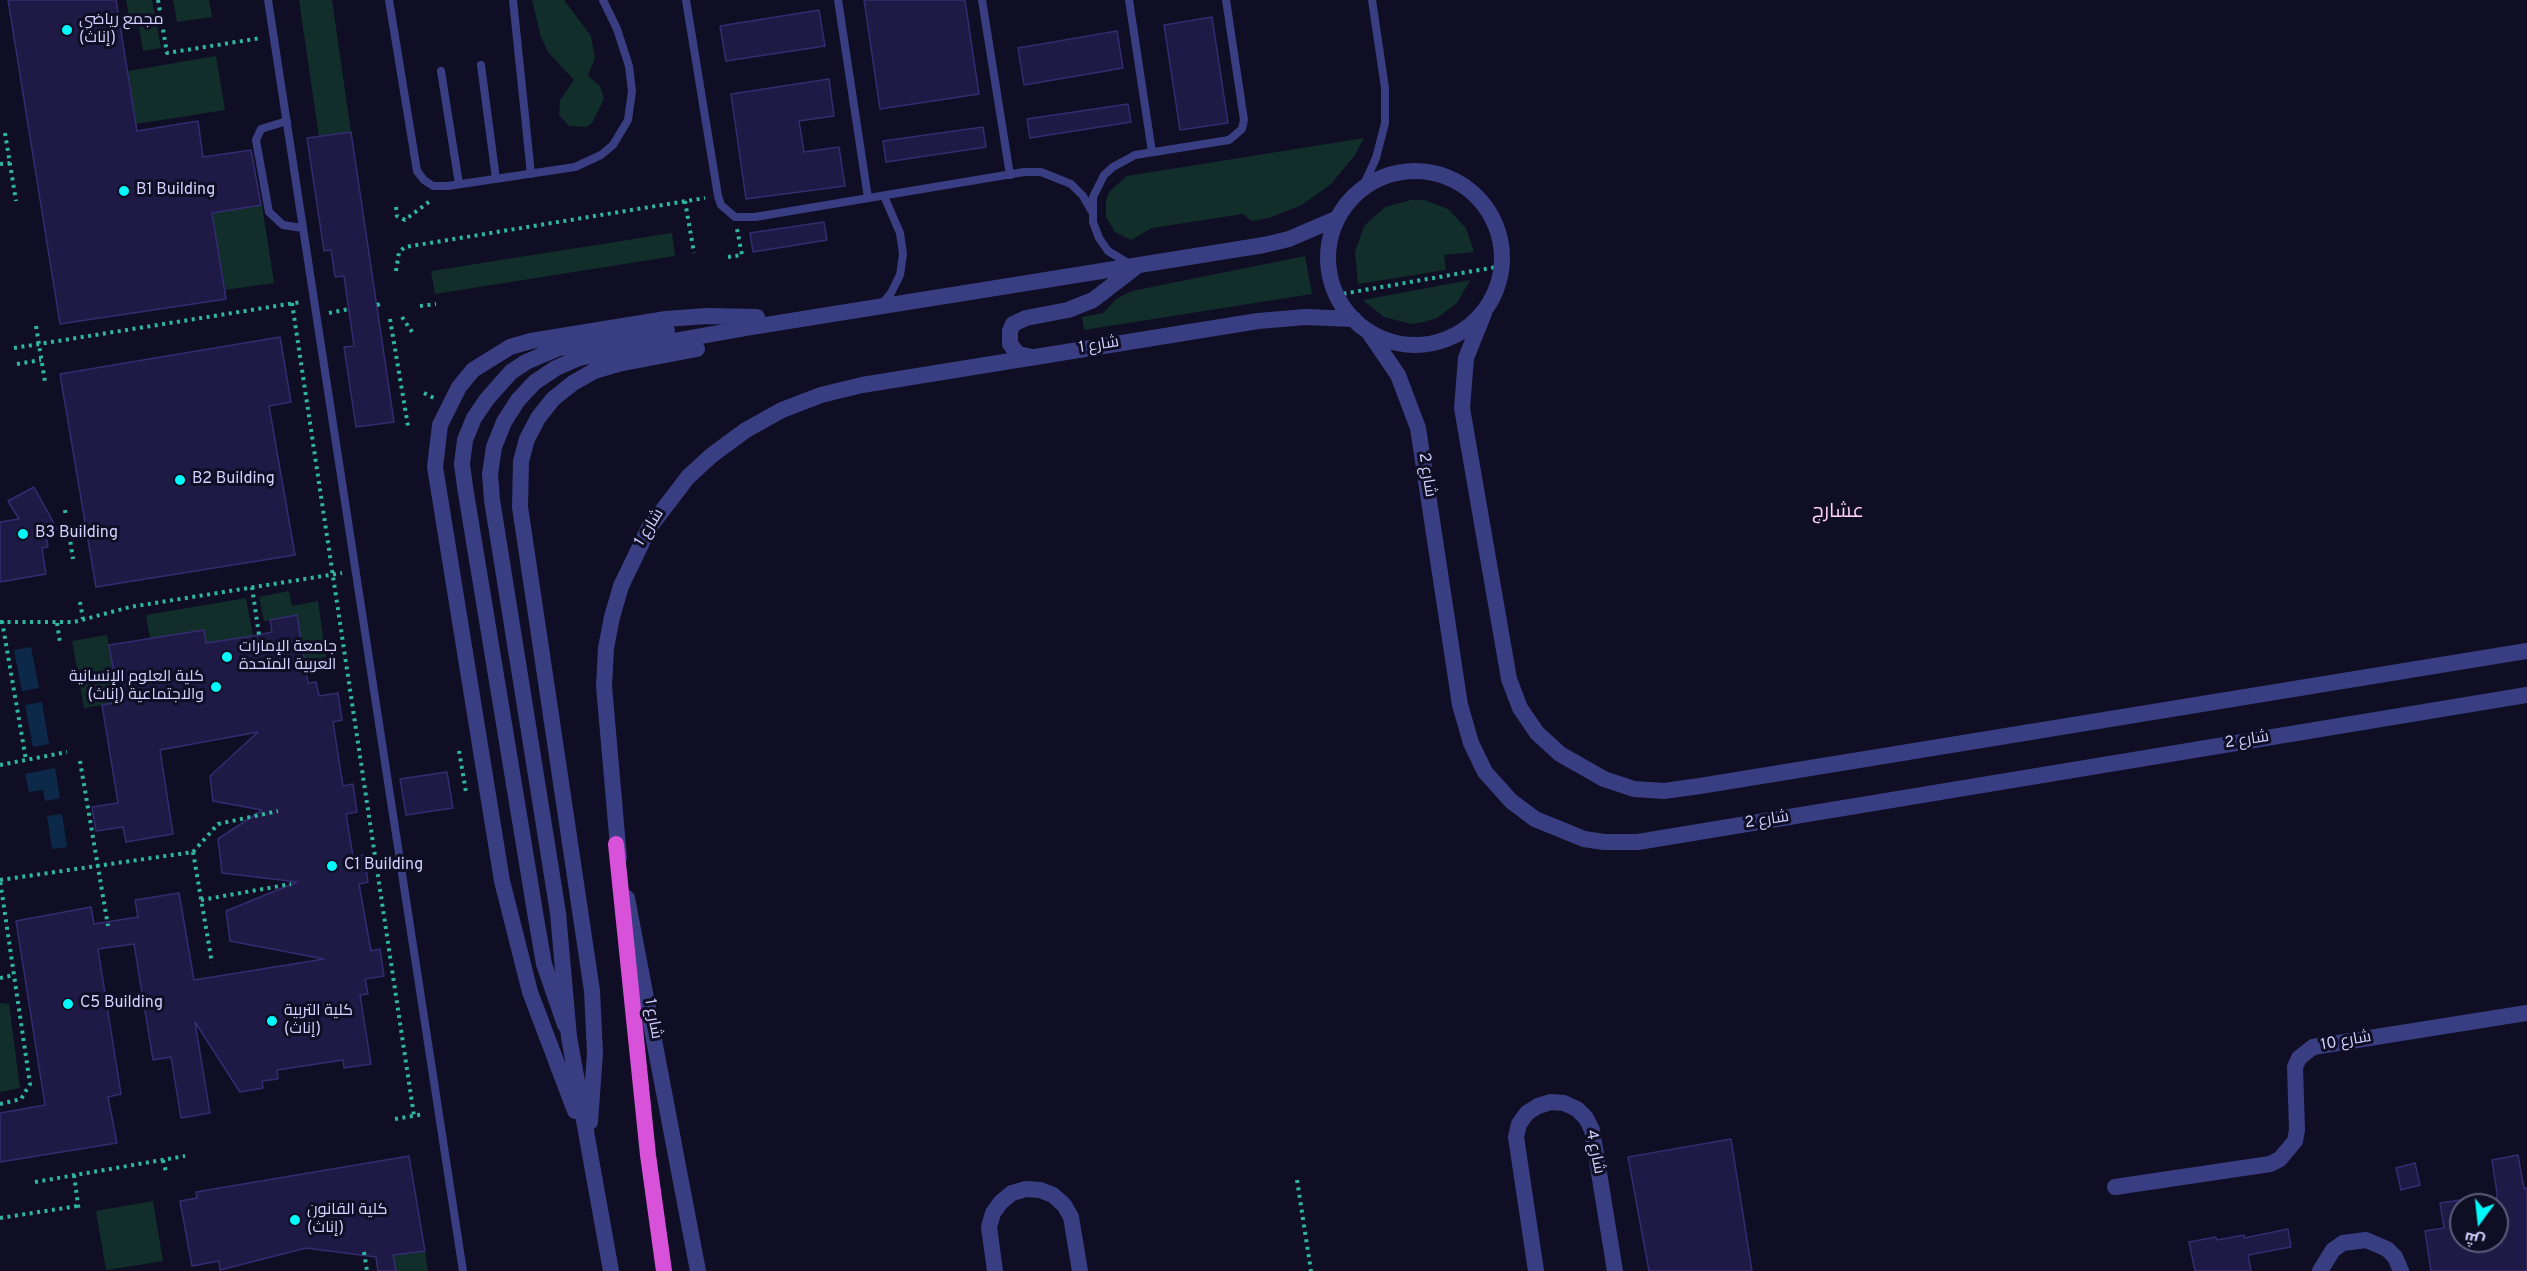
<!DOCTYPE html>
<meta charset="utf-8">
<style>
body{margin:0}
#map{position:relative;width:2527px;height:1271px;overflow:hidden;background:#100e24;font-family:Overpass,Cairo,sans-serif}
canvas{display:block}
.north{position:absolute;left:2449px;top:1193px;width:60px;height:60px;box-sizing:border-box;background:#100e24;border:2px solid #5e5c7c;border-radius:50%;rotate:195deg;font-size:16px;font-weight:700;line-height:24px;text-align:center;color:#d2d1ff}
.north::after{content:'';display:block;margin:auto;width:21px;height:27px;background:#00fbfc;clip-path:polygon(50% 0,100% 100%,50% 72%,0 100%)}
</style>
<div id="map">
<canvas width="2527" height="1271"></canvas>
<div class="north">ش</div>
</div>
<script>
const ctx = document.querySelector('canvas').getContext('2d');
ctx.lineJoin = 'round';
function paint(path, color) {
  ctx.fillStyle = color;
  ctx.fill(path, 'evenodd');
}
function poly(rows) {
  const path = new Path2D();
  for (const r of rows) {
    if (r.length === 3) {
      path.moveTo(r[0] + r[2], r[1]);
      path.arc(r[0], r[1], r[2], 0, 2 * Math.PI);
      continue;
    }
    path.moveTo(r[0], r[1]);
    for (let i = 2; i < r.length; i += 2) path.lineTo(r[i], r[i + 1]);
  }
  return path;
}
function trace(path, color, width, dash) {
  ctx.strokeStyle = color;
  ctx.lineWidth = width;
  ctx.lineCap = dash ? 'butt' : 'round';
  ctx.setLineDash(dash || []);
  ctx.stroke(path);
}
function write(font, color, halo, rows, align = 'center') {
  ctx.font = font + ' Overpass,Cairo,sans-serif';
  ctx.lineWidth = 6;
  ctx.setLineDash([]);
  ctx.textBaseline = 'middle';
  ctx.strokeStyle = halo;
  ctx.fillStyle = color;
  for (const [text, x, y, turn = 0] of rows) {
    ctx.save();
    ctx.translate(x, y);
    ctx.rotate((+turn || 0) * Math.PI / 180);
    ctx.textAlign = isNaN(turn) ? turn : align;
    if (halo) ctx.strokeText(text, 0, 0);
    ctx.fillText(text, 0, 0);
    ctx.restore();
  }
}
paint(poly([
 [126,0,152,0,161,48,143,51,139,27,131,28],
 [173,0,209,0,212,17,177,22],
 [299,0,332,0,351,132,319,137],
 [532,0,564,0,591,36,595,58,588,76,600,86,604,99,592,123,587,127,569,126,559,115,560,100,574,80,548,52,541,37],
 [216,56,225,110,136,124,128,71],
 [1364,138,1355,155,1331,184,1302,205,1269,218,1252,221,1243,214,1152,228,1131,240,1115,232,1106,217,1106,200,1109,192,1127,176],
 [1411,200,1424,200,1448,209,1466,228,1474,252,1444,255,1446,270,1358,284,1355,252,1364,226,1385,207],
 [262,205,274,283,225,290,212,213],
 [672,233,675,256,435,294,431,271],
 [1305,256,1312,294,1084,330,1082,317,1103,313,1116,299,1132,291],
 [1470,280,1457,303,1437,318,1424,322,1411,324,1384,317,1363,300],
 [289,591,292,606,318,601,326,657,304,661,297,616,264,621,259,597],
 [246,598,253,636,206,643,150,639,146,615],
 [107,635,119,702,84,708,72,641],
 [0,1003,9,1004,20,1088,0,1092],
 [153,1201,163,1261,106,1270,96,1211],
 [425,1251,428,1271,396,1271,393,1255]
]), '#112e2a');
paint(poly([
 [31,647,39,688,22,691,14,650],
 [42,702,49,744,33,747,25,705],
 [55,768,60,798,45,801,43,790,29,792,25,774],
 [62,814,67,847,52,849,47,816]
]), '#0d2949');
const building = poly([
 [8,0,116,0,137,131,198,121,203,157,251,150,261,205,212,213,226,299,60,324,8,0],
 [864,0,965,0,979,94,880,109,864,0],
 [819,10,825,46,726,61,720,26,819,10],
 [1212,17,1228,123,1180,130,1164,25,1212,17],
 [1117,31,1123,68,1024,85,1018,48,1117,31],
 [829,79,834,116,799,121,804,152,839,147,845,186,746,199,731,94,829,79],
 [1128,104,1131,122,1030,138,1027,119,1128,104],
 [983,127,986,147,886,162,883,141,983,127],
 [351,132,394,422,356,427,344,347,354,346,344,276,335,277,331,250,324,251,307,138,351,132],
 [824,222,827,240,753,252,750,233,824,222],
 [280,337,291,402,269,406,295,555,96,587,60,374,280,337],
 [34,487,57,529,45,531,48,547,42,548,46,574,0,582,0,522,19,519,8,501,34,487],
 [297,615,308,683,316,682,319,696,338,693,342,720,333,722,343,786,353,784,357,812,346,814,353,856,364,855,368,882,359,884,371,951,380,949,384,976,365,979,368,994,360,995,371,1064,344,1068,343,1060,277,1070,278,1079,262,1081,263,1088,240,1092,195,1022,210,1113,181,1118,171,1057,153,1060,134,944,98,949,121,1094,108,1097,117,1143,0,1162,0,1113,45,1105,16,921,91,907,94,924,138,917,135,900,179,893,194,980,324,959,230,941,226,911,297,882,222,873,218,839,262,810,213,801,210,776,258,732,160,750,173,834,126,842,123,827,96,831,92,807,118,803,102,705,119,702,109,645,204,630,206,643,253,636,272,632,270,620,297,615],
 [447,772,453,808,406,815,400,779,447,772],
 [1731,1139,1752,1271,1649,1271,1628,1157,1731,1139],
 [2518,1155,2524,1189,2527,1188,2527,1271,2431,1271,2425,1231,2444,1228,2440,1203,2461,1200,2461,1241,2497,1241,2497,1193,2492,1160,2518,1155],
 [409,1156,425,1251,393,1255,396,1271,378,1271,376,1257,306,1248,220,1270,219,1261,192,1266,180,1201,197,1198,196,1192,409,1156],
 [2415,1163,2420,1185,2401,1190,2396,1168,2415,1163],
 [2288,1229,2291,1247,2248,1255,2251,1271,2195,1271,2189,1242,2216,1237,2217,1240,2244,1235,2244,1238,2288,1229]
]);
paint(building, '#1f1a45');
trace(building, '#332c71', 1.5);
trace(poly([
 [158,0,167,53,261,38],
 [5,133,16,201],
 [0,164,10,163],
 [685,201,694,253],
 [396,207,397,216,405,220,430,201],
 [728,257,742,255,737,229],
 [396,271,399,252,405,247,705,198],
 [1336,295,1502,266],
 [292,303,414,1116],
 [377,305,383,303],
 [420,306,436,304],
 [329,313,349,309],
 [402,317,414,335],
 [390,319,408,426],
 [36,326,45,382],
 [14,348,301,302],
 [17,364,41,360],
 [424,393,434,398],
 [65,510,66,517],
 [68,527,73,559],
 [252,587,259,635],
 [80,602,83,619],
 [2,621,26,760],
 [0,622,74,622,130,607,342,573],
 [57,623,60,643],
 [459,751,466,792],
 [80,761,108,926],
 [0,765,67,752],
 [193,852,218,824,278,811],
 [0,880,193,852,212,963],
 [201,900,291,884],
 [0,978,14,975],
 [0,1104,21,1099,30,1084,0,880],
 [395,1119,424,1114],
 [163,1160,166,1172],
 [74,1175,79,1212],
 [1297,1180,1311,1271],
 [35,1182,185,1156],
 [0,1218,78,1206],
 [364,1252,367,1271]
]), '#2eb6a0', 4, [3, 4.5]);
trace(poly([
 [268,0,463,1271],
 [389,0,417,171,424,180,433,186,448,186,575,167,601,155,613,145,628,120,632,91,629,66,617,29,603,0],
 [513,0,531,174],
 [686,0,718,196,721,205,735,217,755,217,1024,172,1041,172,1071,184,1083,196,1091,210],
 [838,0,868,198],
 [982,0,1010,175],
 [1129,0,1152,152],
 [481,65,496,179],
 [441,71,459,184],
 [287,121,261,129,256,140,257,146,269,212,283,225,303,228],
 [1361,191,1376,158,1385,123,1385,88,1372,0],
 [1128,263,1108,251,1099,238,1093,222,1093,197,1104,175,1113,167,1135,155,1229,140,1242,129,1244,120,1226,0],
 [881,305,891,293,900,275,903,254,900,233,884,196]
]), '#393e83', 8);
trace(poly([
 [2115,1187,2270,1164,2280,1159,2295,1141,2297,1130,2295,1067,2299,1058,2313,1047,2527,1013],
 [995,1271,989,1227,993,1213,1001,1202,1012,1193,1026,1189,1040,1190,1053,1195,1064,1205,1071,1217,1080,1271],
 [1536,1271,1516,1137,1519,1124,1527,1113,1538,1106,1551,1102,1564,1103,1577,1109,1586,1118,1592,1130,1615,1271],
 [2320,1271,2333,1250,2343,1243,2366,1240,2387,1249,2395,1257,2401,1271]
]), '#393e83', 16);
trace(poly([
 [1415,258,87],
 [1484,313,1466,358,1462,408,1509,679,1520,708,1537,733,1560,754,1604,779,1634,789,1664,791,1700,786,2527,651],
 [1368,331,1398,375,1418,428,1460,705,1471,743,1485,772,1511,801,1535,819,1584,839,1604,842,1638,842,2527,695],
 [1032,357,1018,354,1010,344,1010,331,1013,324,1026,318,1068,310,1093,300,1136,267],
 [619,858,604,686,606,648,612,617,621,586,649,528,688,477,712,455,746,430,782,410,821,395,862,385,1258,321,1306,317,1354,319],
 [627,898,698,1271],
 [565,1025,544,964,536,918,465,487,462,464,465,440,474,418,487,399,511,372,526,362,559,348,667,331],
 [575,1111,530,992,502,881,435,467,440,425,459,387,473,370,510,347,531,341,666,319,706,316,757,317],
 [590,1122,595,1053,592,991,520,507,521,461,527,439,538,418,553,399,573,383,594,371,618,364,697,349],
 [611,1271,569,1037,558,913,492,500,490,474,494,447,504,422,518,400,535,382,556,368,579,358,746,328,1264,245,1289,239,1338,218]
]), '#393e83', 16);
trace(poly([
 [616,844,648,1155,664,1271]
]), '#d852d9', 16);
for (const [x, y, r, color] of [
 [67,30,6,"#00fbfc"],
 [124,191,6,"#00fbfc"],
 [180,480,6,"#00fbfc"],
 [23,534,6,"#00fbfc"],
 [227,657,6,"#00fbfc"],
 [216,687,6,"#00fbfc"],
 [332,866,6,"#00fbfc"],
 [68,1004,6,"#00fbfc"],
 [272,1021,6,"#00fbfc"],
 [295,1220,6,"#00fbfc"]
]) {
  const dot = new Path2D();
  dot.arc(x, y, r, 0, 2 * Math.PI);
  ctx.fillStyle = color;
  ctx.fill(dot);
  trace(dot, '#100e24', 2);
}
write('16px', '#d2d1ff', '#100e24', [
 ["مجمع رياضي",79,21],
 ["(إناث)",79,39],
 ["B1 Building",136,191],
 ["B2 Building",192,480],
 ["B3 Building",35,534],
 ["جامعة الإمارات",239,648],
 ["العربية المتحدة",239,666],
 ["كلية العلوم الإنسانية",204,678,"right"],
 ["والاجتماعية (إناث)",204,696,"right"],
 ["C1 Building",344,866],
 ["C5 Building",80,1004],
 ["كلية التربية",284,1012],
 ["(إناث)",284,1030],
 ["كلية القانون",307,1211],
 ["(إناث)",307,1229]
], 'left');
write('16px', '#d2d1ff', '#100e24', [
 ["شارع 1",1099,346,-9],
 ["شارع 2",1426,475,81],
 ["شارع 1",650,528,-58],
 ["شارع 2",2247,741,-9],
 ["شارع 2",1767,821,-9],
 ["شارع 1",652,1019,80],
 ["شارع 10",2346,1042,-10],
 ["شارع 4",1594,1152,79]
]);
write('20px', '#ffd3f3', '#100e24', [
 ["عشارج",1838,513]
]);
</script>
